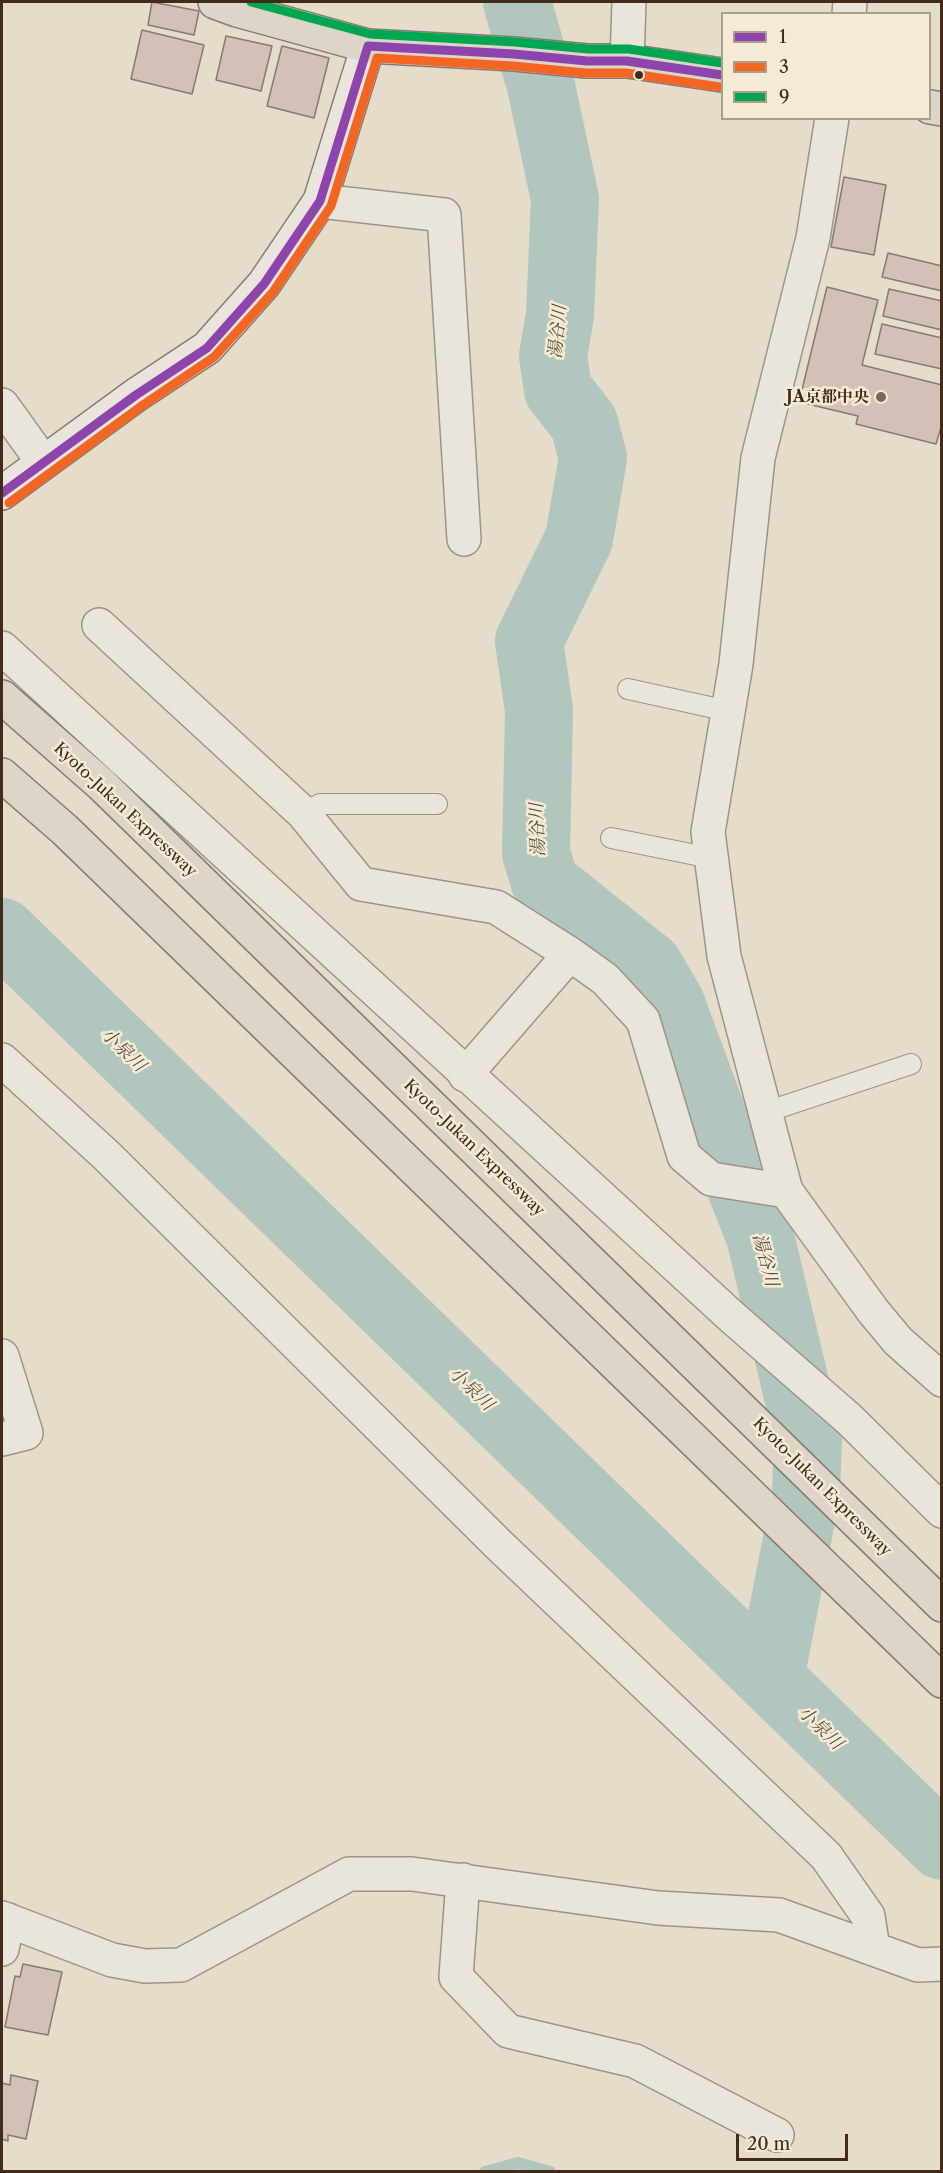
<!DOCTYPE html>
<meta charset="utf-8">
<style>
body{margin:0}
#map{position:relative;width:943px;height:2173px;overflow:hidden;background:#e5dcca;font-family:"Libre Caslon Text",serif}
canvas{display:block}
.frame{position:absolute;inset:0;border:3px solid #422b1b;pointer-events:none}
.legend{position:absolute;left:721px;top:12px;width:210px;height:108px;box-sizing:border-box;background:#f5ebd5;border:2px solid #ad9e8b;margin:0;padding:8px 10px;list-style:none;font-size:18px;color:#422b1b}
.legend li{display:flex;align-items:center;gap:12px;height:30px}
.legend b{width:30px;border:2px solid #ad9e8b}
.scale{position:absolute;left:736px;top:2134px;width:112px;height:27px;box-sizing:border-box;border:3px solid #422b1b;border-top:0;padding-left:8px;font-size:18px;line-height:21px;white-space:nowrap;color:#422b1b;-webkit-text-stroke:4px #f5ebd5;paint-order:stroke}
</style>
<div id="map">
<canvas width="943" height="2173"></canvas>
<div class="frame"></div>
<ul class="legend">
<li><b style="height:8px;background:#8e44ad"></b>1</li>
<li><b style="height:8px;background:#f26522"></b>3</li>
<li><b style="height:8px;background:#00a651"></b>9</li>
</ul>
<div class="scale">20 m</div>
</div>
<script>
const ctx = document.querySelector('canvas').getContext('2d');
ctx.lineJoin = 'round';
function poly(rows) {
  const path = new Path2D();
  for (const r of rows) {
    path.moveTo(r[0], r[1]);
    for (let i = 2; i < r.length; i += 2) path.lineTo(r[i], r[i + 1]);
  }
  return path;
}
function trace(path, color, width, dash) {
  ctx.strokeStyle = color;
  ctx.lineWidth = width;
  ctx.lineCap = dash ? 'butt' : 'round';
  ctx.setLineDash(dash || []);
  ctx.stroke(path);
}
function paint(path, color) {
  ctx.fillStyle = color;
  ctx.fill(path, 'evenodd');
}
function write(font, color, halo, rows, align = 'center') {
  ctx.font = font + ' "Libre Caslon Text","Noto Serif JP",serif';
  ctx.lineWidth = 5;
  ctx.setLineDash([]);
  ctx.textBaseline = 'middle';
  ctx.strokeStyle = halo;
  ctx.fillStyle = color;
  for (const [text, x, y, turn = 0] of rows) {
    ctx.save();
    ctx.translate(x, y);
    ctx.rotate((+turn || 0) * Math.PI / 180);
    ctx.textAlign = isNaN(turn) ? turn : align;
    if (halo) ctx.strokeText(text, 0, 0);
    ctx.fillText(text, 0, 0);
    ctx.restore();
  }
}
trace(poly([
 [485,2172,518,2163,550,2172]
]), '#b1c6bd', 12);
trace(poly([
 [517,2,541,86,565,199,560,315,553,356,558,390,584,423,593,458,579,539,529,641,539,710,536,853,545,883,649,966,671,1004,705,1096,760,1236,808,1438,806,1494,770,1678],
 [2,932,942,1846]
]), '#b1c6bd', 68);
const building = poly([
 [152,2,199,11,194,35,148,25,152,2],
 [142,30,204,45,192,94,131,79,142,30],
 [226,36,272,46,261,91,216,80,226,36],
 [282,46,329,58,314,118,267,106,282,46],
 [844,177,886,185,874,255,831,247,844,177],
 [888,253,942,266,942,291,882,277,888,253],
 [827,287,878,300,862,365,942,385,942,424,936,444,856,424,858,416,799,402,827,287],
 [889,289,942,301,942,330,883,316,889,289],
 [882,324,942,338,942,369,875,354,882,324],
 [23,1964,62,1972,48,2035,5,2027,15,1976,20,1977,23,1964],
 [11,2075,38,2081,26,2139,8,2135,8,2141,2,2139,2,2083,10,2085,11,2075]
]);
paint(building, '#d3c1b7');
trace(building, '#847c71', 1.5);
const service = poly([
 [628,689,728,711],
 [303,813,320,804,437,804],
 [611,838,711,858],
 [766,1112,911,1064]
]);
const minor = poly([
 [849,14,850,2],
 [627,61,629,2],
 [832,118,813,238,758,458,736,664,708,832,724,956,786,1191,873,1311,898,1341,942,1380],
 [320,201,444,215,464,539],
 [2,405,43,462],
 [99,625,303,813,361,884,496,907,570,954],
 [2,1060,107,1156,498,1544,826,1856,868,1916,873,1949],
 [465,1075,570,954,605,979,643,1020,684,1156,711,1179,786,1191],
 [2,1356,26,1433,2,1439],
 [463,1880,456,1977,508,2031,635,2061,777,2135],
 [2,1918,112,1960,145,1966,181,1965,349,1874,412,1874,658,1908,779,1915,918,1965,942,1964],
 [2,1949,8,1920]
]);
const tertiary = poly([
 [2,648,733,1318,849,1419,942,1511]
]);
const secondary = poly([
 [2,493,136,395,207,348,264,284,320,201,368,46]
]);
const primary = poly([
 [215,2,237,10,368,46,514,54,587,61,627,61,722,75],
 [930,107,942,109]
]);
const motorway = poly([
 [2,697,102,785,942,1605],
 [2,775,65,830,942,1681]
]);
trace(service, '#9c9488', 22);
trace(minor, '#9c9488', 36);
trace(tertiary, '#9c9488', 36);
trace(secondary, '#847c71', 36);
trace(primary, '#847c71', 36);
trace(motorway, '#847c71', 36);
trace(service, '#eae5dc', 20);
trace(minor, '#eae5dc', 33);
trace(tertiary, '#eae5dc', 33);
trace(secondary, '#eae5dc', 33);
trace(primary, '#ddd5c7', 33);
trace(motorway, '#ddd5c7', 33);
trace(poly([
 [2,493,136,395,207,348,264,284,320,201,368,46,514,54,587,61,627,61,722,75]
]), '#8e44ad', 9);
trace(poly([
 [9,503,143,405,214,357,273,292,331,206,377,58,513,66,586,73,626,73,720,87]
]), '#f26522', 9);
trace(poly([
 [251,2,370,34,515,42,588,49,629,49,722,63]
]), '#00a651', 9);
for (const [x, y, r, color] of [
 [639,75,5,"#422b1b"],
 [881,397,6,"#7b6958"]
]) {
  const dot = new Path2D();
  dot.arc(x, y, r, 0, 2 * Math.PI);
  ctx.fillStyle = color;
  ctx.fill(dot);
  trace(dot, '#f5ebd5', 2);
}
write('bold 16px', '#422b1b', '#f5ebd5', [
 ["JA京都中央",869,397]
], 'right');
write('16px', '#422b1b', '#f5ebd5', [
 ["Kyoto-Jukan Expressway",125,810,43],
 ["Kyoto-Jukan Expressway",474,1148,44],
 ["Kyoto-Jukan Expressway",822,1487,45]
]);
write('italic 18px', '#584f42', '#f5ebd5', [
 ["湯谷川",558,332,-85],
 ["湯谷川",538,830,-92],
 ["小泉川",123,1050,44],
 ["湯谷川",765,1260,75],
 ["小泉川",471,1389,44],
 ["小泉川",820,1728,44]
]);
</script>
